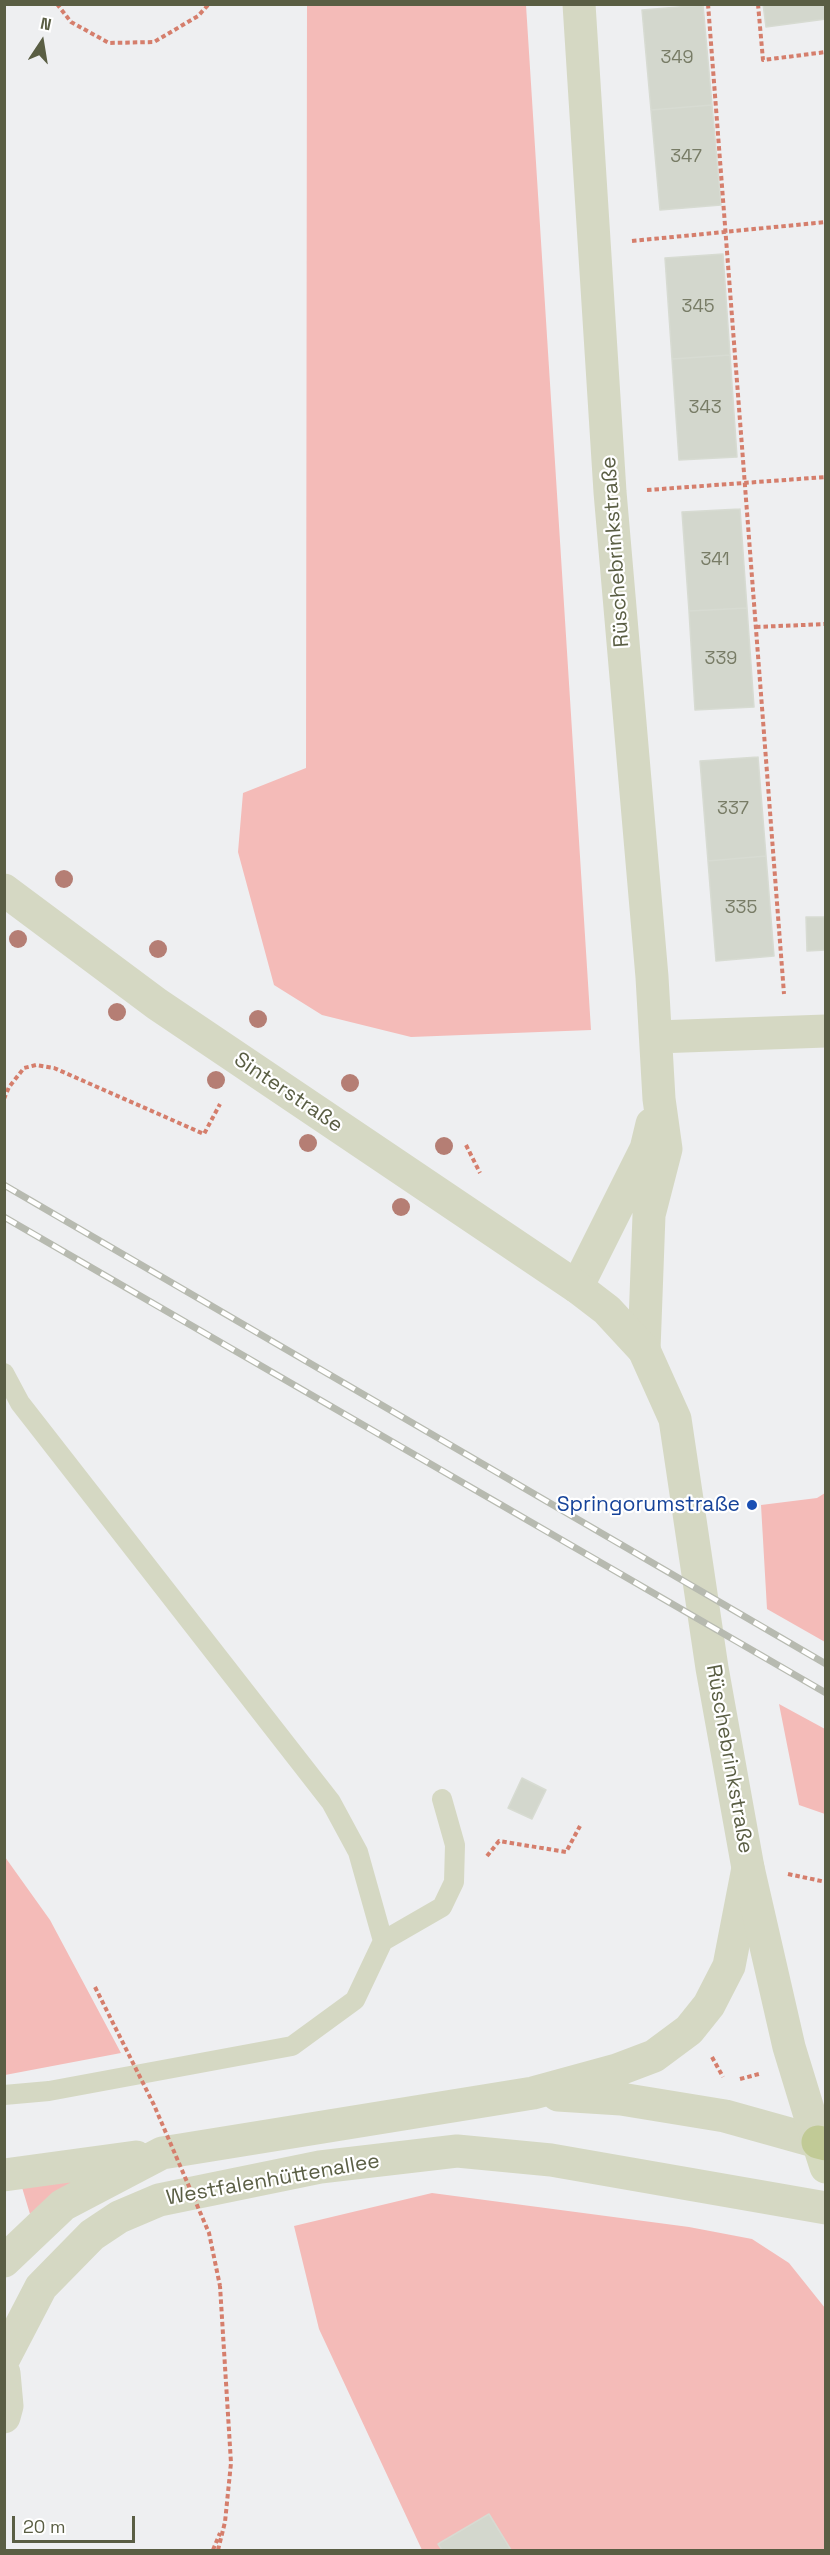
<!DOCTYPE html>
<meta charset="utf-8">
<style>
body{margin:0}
#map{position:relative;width:830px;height:2555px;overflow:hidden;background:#eeeff1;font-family:"Space Grotesk",sans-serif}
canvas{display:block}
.frame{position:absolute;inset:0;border:6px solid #5a5e44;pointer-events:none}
.north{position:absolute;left:12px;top:12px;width:60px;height:60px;-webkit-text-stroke:4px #fff;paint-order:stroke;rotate:12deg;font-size:16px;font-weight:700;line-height:24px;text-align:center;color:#5a5e44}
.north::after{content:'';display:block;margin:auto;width:21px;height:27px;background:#5a5e44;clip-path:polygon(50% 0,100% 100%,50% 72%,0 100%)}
.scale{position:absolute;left:12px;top:2516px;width:123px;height:27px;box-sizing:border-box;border:3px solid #5a5e44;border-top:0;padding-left:8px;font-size:18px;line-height:21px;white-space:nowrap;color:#5a5e44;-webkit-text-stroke:4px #fff;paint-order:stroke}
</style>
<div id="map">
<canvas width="830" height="2555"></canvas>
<div class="frame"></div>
<div class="north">N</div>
<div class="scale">20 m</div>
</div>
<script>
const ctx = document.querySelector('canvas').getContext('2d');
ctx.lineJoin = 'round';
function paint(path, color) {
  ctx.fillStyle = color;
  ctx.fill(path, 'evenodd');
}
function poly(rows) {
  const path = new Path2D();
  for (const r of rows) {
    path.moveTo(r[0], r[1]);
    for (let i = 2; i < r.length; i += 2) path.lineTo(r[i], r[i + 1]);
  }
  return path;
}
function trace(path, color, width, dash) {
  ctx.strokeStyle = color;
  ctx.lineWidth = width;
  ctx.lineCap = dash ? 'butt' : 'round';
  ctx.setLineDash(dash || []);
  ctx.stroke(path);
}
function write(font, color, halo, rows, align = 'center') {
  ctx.font = font + ' "Space Grotesk",sans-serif';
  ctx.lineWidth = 4.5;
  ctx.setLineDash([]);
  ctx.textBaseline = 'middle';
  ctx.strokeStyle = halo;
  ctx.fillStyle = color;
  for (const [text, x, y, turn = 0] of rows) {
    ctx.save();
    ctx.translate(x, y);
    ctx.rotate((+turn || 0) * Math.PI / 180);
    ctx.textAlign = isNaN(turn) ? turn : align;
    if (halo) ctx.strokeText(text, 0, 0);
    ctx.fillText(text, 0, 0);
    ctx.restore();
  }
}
paint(poly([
 [307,5,526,5,591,1030,411,1037,322,1015,274,985,238,852,243,793,306,768],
 [825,1493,825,1642,767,1609,761,1505,817,1498],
 [779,1704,825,1729,825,1814,799,1805],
 [5,1857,50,1920,121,2053,5,2075],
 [86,2172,65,2188,30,2214,21,2184],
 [432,2193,689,2227,752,2239,789,2263,825,2308,825,2550,422,2550,319,2329,294,2226]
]), '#f4bbb8');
const building = poly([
 [763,4,826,4,826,19,766,27,763,4],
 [703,5,712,105,651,110,642,10,703,5],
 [712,105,721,205,660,210,651,110,712,105],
 [723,254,730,355,672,359,665,258,723,254],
 [730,355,737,457,679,460,672,359,730,355],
 [740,509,747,608,689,611,682,512,740,509],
 [747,608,754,707,695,710,689,611,747,608],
 [758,757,766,856,708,861,700,761,758,757],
 [766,856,774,956,716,961,708,861,766,856],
 [806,917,825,917,826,950,807,951,806,917],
 [522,1778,546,1790,532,1819,508,1808,522,1778],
 [489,2514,511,2550,442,2550,438,2544,489,2514]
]);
paint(building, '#d3d7cd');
trace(building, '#d7dbd2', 1.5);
const trunk = poly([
 [818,2142,826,2144]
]);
trace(trunk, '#a2ae6c', 36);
trace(poly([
 [57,4,71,22,109,43,154,42,198,16,209,4],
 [708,4,784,994],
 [758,4,763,60,826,52],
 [632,241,826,222],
 [647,490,826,477],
 [756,627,826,624],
 [4,1099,9,1087,24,1068,36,1065,54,1068,204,1134,220,1104],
 [466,1145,480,1173],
 [487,1856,499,1841,566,1852,580,1826],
 [788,1874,826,1882],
 [712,2057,723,2077],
 [740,2079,759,2074],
 [213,2550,220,2533],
 [218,2550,225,2522,231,2463,220,2286]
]), '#d57e6c', 4, [4.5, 3]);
trace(poly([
 [4,1373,20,1403,331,1802,358,1852,383,1941,355,2000,292,2046,49,2091,4,2095],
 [383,1941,442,1907,454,1882,455,1845,442,1799]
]), '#d5d8c3', 20);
trace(poly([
 [579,4,610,492,652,977,659,1099,666,1149,649,1215,644,1350],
 [656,1037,826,1031],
 [577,1287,646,1149,652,1124],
 [558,2095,621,2099,725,2116,818,2142],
 [4,2175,136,2157],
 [4,2261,63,2205,162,2153,533,2093,617,2070,654,2056,689,2030,709,2005,729,1966,748,1868],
 [4,2358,41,2287,92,2235,119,2217,159,2200,320,2167,457,2151,551,2160,826,2208],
 [4,2373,7,2406,4,2417]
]), '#d5d8c3', 33);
trace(poly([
 [4,890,157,1004,577,1287,607,1310,644,1350,675,1419,712,1668,748,1868,789,2047,818,2142]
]), '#d5d8c3', 33);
trace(poly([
 [818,2142,826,2167]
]), '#d5dabf', 33);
trace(trunk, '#c1ca96', 33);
const rail = poly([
 [4,1185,826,1664],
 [4,1217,826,1693]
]);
trace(rail, '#b7bab0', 7);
trace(rail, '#fff', 4.5, [14]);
trace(poly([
 [95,1987,154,2105,209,2233,220,2286]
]), '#d57e6c', 4, [4.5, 3]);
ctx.fillStyle = '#b57e74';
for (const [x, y] of [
 [64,879],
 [18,939],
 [158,949],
 [117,1012],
 [258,1019],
 [216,1080],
 [350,1083],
 [308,1143],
 [444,1146],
 [401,1207]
]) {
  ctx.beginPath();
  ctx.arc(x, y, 9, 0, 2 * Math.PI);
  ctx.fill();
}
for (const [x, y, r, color] of [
 [752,1505,6,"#1a4fb4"]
]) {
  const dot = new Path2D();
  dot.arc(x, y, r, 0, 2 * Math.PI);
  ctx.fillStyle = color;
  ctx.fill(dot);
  trace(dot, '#fff', 2);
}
write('18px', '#787c66', null, [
 ["349",677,58],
 ["347",686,157],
 ["345",698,307],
 ["343",705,408],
 ["341",715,560],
 ["339",721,659],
 ["337",733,809],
 ["335",741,908]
]);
write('21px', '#5a5e44', '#fff', [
 ["Rüschebrinkstraße",616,552,-94],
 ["Sinterstraße",288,1093,34],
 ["Rüschebrinkstraße",729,1759,80],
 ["Westfalenhüttenallee",273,2180,-10]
]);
write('21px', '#164399', '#fff', [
 ["Springorumstraße",740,1505]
], 'right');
</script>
